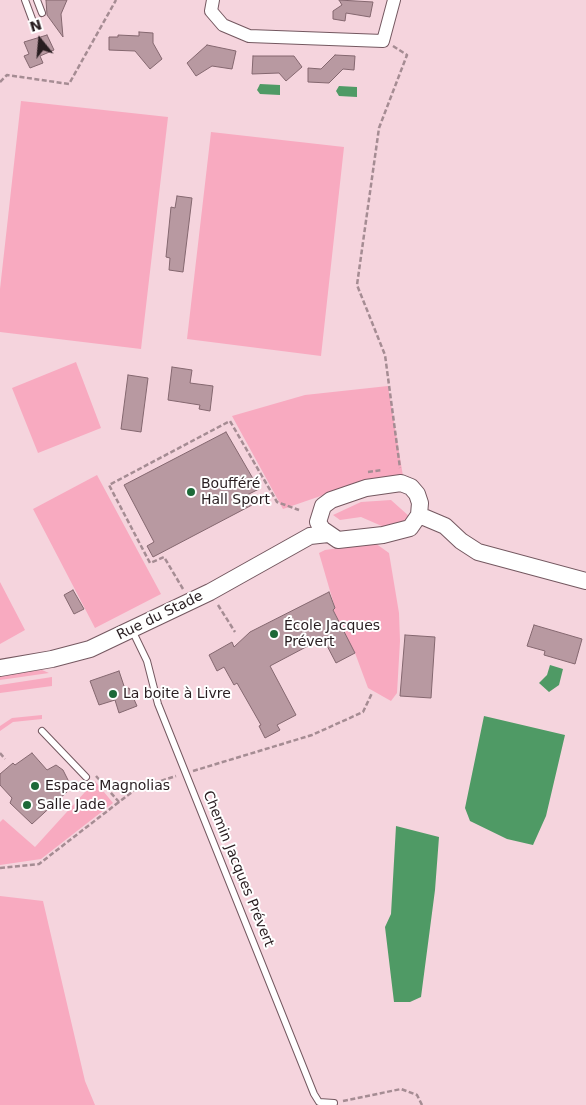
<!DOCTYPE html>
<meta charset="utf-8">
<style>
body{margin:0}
#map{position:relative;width:586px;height:1105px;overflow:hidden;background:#f5d4dd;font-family:"DejaVu Sans",sans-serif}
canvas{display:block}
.north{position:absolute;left:15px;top:15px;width:50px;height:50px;-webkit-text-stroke:4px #fff;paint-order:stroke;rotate:343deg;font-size:14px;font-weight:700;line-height:20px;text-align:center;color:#281d20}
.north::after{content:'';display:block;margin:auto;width:18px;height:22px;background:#281d20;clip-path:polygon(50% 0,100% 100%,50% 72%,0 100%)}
</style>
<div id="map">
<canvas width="586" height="1105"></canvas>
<div class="north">N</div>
</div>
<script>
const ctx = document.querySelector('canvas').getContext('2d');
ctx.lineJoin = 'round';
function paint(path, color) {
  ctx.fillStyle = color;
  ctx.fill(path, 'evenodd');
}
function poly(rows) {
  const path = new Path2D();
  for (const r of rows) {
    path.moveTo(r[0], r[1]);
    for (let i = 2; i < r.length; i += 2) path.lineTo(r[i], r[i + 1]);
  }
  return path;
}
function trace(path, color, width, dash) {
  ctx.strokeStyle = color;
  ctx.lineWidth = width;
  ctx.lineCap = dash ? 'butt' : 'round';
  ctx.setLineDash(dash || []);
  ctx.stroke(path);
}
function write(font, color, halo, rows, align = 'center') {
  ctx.font = font + ' "DejaVu Sans",sans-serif';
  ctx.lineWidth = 4;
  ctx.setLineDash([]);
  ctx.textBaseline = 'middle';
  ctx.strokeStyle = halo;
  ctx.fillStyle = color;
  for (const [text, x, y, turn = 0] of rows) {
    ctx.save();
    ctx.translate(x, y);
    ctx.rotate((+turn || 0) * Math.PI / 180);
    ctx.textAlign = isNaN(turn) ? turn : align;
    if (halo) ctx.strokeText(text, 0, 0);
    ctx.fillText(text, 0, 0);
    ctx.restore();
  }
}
paint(poly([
 [21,101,168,117,141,349,0,332,0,289],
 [211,132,344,147,321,356,187,339],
 [76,362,101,428,38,453,12,388],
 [388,386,403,476,367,480,283,509,232,416,305,395],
 [97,475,161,594,95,628,33,509],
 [391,500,410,517,401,526,384,527,361,517,340,520,333,515,361,502],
 [375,543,389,553,399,613,400,641,397,693,391,701,368,688,355,653,333,610,335,608,319,553,325,550],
 [0,582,25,630,0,644],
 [42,670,49,673,0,680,0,674],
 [52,677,52,686,0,693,0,685],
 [42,715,42,719,13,722,0,731,0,726,12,718],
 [95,781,113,803,41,859,0,865,0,822,3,819,35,847],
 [0,896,43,901,85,1081,95,1105,0,1105]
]), '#f8aac0');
paint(poly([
 [260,84,280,85,280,95,260,94,257,90],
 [339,86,357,87,357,97,339,96,336,91],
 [550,665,563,669,559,685,549,692,539,683,547,675],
 [484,716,565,735,546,816,533,845,507,839,470,821,465,808],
 [396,826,439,837,435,890,421,997,410,1002,394,1002,385,927,391,914]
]), '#4f9a65');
const building = poly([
 [46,0,67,0,61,14,63,37,47,15,46,0],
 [339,0,373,2,370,17,346,13,345,21,333,19,333,11,342,5,339,0],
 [139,32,153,33,153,43,162,59,150,69,135,51,109,50,109,37,118,37,118,35,139,36,139,32],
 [47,35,54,50,40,56,43,63,30,68,24,56,29,54,24,42,47,35],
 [207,45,236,51,232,69,212,66,196,76,187,63,207,45],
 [335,55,355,56,354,70,343,69,329,83,308,82,308,68,321,69,335,55],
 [253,56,294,56,302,67,286,81,279,73,252,74,253,56],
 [177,196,192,198,183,272,169,270,170,258,166,257,171,207,175,208,177,196],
 [172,367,192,370,190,383,213,386,210,411,199,409,200,405,168,400,172,367],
 [128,375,148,378,141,432,121,429,128,375],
 [226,432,259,489,247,495,252,505,153,557,147,546,154,542,124,485,226,432],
 [73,590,84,609,74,614,64,595,73,590],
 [329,592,335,608,333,610,355,653,336,663,323,638,270,666,296,715,277,725,280,730,265,738,259,726,261,725,237,683,234,685,224,667,217,671,209,655,232,642,234,647,250,632,329,592],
 [534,625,582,639,575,664,544,655,545,651,527,646,534,625],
 [405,635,435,637,431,698,400,696,405,635],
 [119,671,125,689,129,688,137,706,119,713,115,700,99,705,90,681,119,671],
 [32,753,47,770,56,765,63,770,70,784,69,790,32,824,10,803,12,798,0,785,0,774,13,763,15,765,32,753]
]);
paint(building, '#b899a1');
trace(building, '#84676f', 1);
const service = poly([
 [25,0,35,27],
 [37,0,42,13],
 [132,630,147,661,158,704,314,1094,319,1102,334,1103],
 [42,731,86,777]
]);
const minor = poly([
 [213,0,211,11,223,25,249,36,383,41,394,0]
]);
const tertiary = poly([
 [401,483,411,487,417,494,420,503,419,515,410,528,383,535,338,540,322,529,318,522,323,506,331,500,366,488,401,483],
 [419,515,445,526,461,541,478,552,586,581],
 [0,668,52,659,90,649,210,592,310,536,328,534]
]);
trace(service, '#745860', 8);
trace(minor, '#745860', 14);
trace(tertiary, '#745860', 18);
trace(poly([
 [393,46,407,55,379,128,357,285,385,355,400,468],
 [0,82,7,75,69,84,116,0],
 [368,472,382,470],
 [183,589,164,557,150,563,109,485,230,421,277,502,299,510],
 [218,605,235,632],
 [0,753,5,759],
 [193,771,312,735,363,712,372,693],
 [96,776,119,802,136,789,176,776],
 [0,868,39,864,119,802],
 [343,1101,401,1089,417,1095,422,1105]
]), '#a58c93', 2.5, [5, 2.5]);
trace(service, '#fff', 6);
trace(minor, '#fff', 12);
trace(tertiary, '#fff', 16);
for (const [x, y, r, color] of [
 [191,492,5,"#1c6938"],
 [274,634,5,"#1c6938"],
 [113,694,5,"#1c6938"],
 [35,786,5,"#1c6938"],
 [27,805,5,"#1c6938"]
]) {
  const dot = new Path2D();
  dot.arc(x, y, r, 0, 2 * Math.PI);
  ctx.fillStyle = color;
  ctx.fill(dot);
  trace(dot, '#fff', 2);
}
write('14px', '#281d20', '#fff', [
 ["Boufféré",201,484],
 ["Hall Sport",201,500],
 ["École Jacques",284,626],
 ["Prévert",284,642],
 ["La boite à Livre",123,694],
 ["Espace Magnolias",45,786],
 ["Salle Jade",37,805]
], 'left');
write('14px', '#281d20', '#fff', [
 ["Rue du Stade",160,616,-26],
 ["Chemin Jacques Prévert",238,869,68]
]);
</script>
